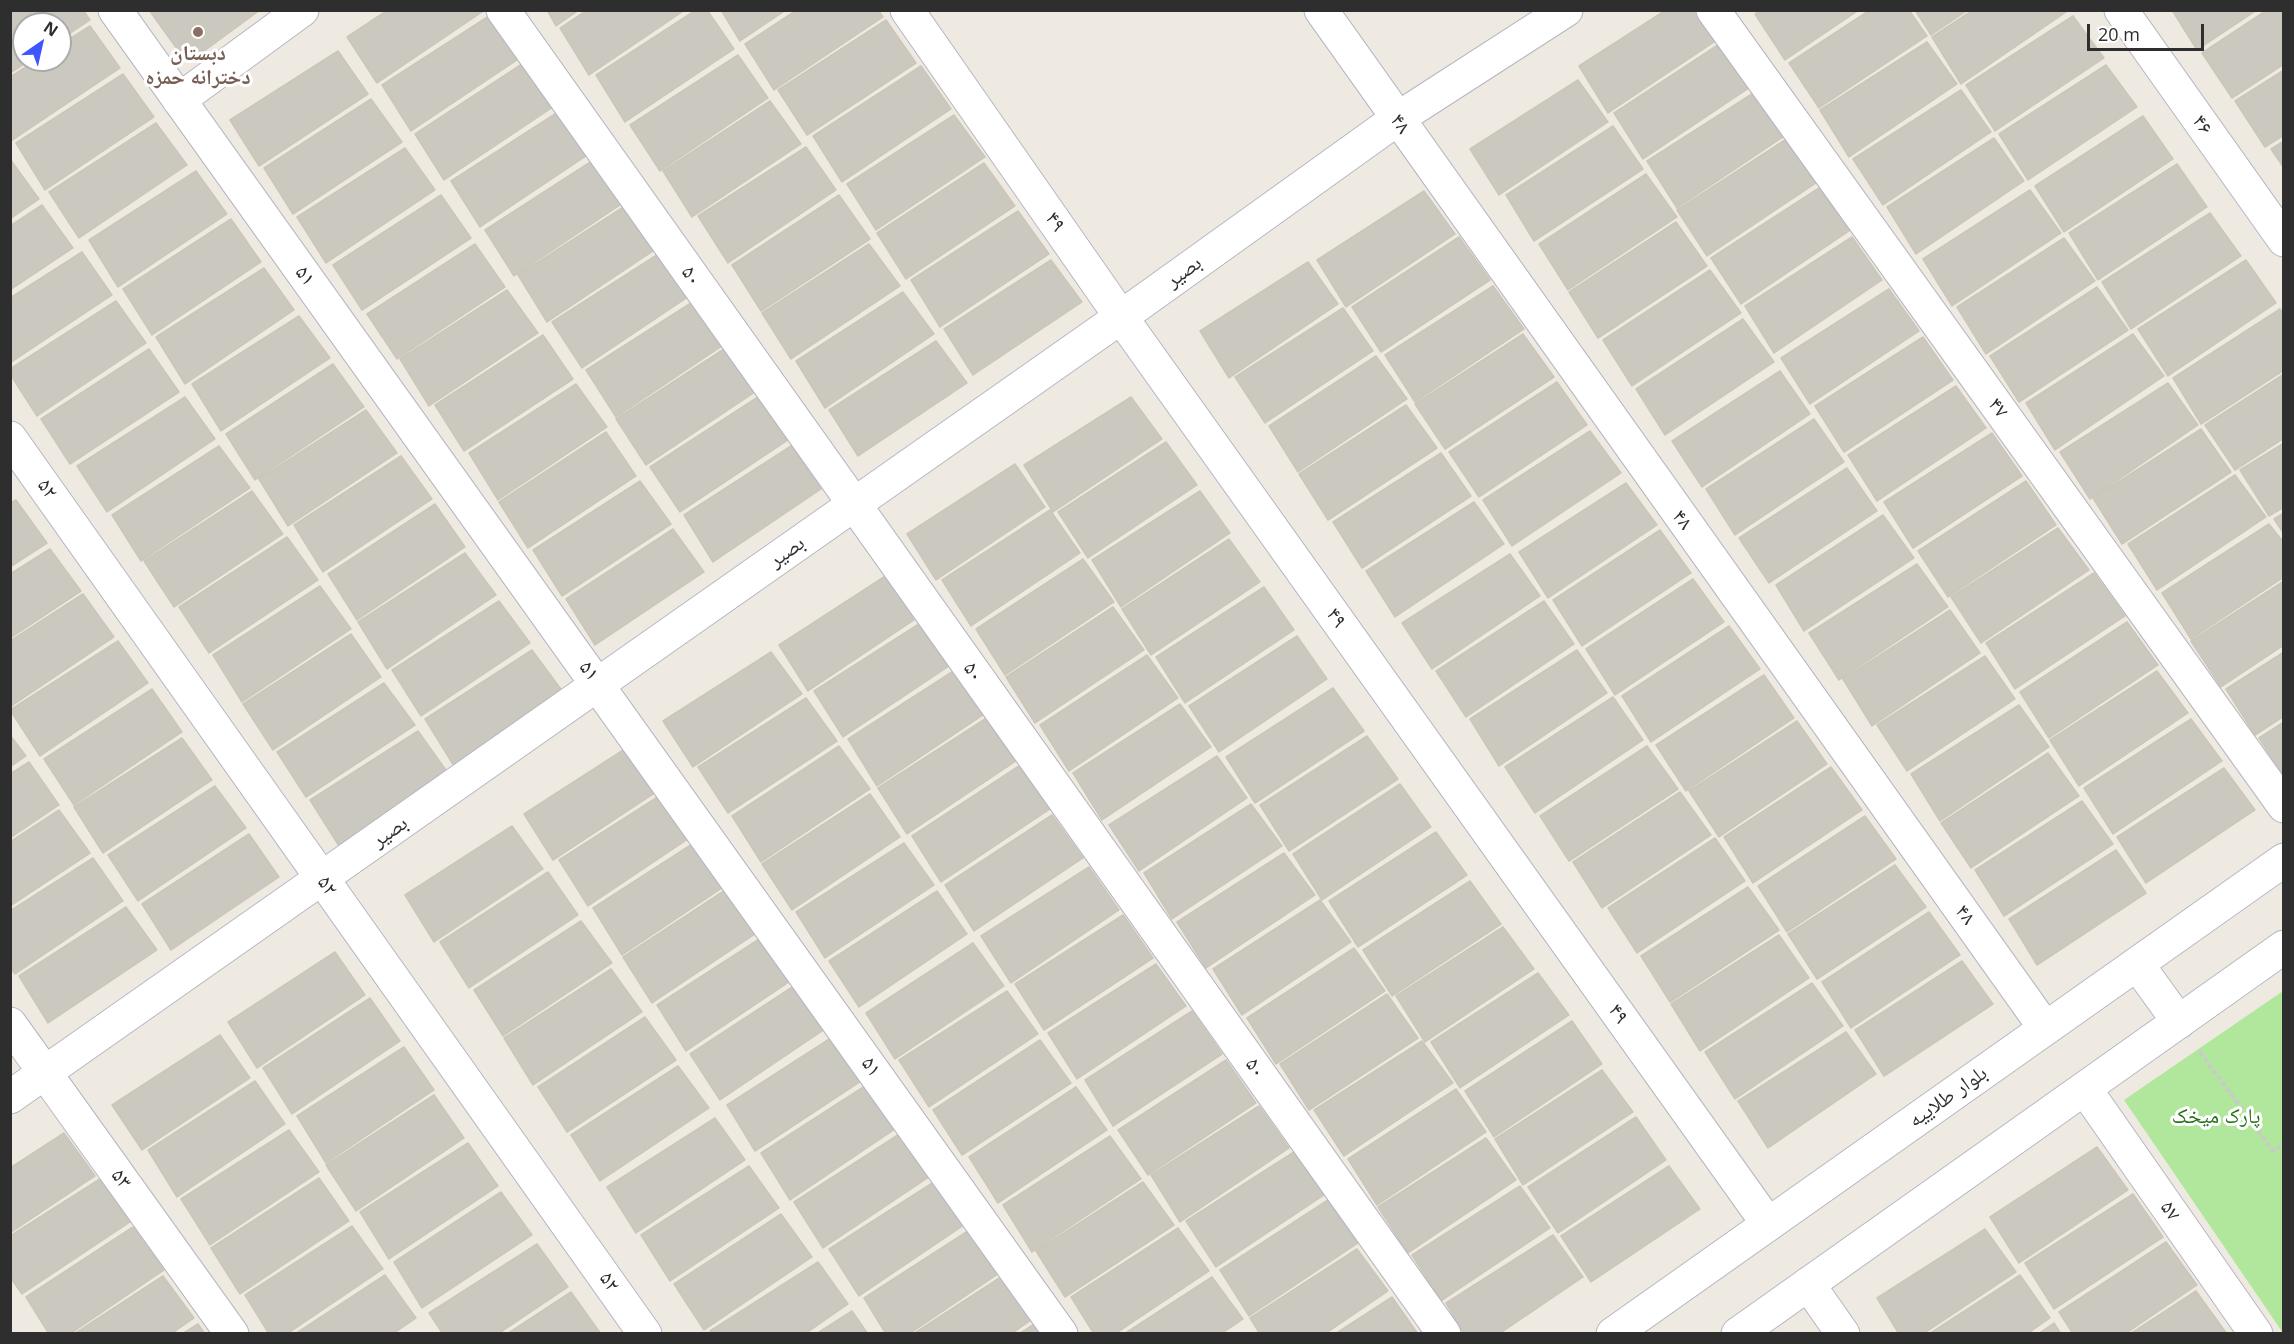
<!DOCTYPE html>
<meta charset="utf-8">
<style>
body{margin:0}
#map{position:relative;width:2294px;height:1344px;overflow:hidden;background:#efeae1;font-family:"Open Sans",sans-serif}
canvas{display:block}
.frame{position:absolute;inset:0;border:12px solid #2e2e2e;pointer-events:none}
.north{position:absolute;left:12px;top:12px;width:60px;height:60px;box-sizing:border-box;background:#fff;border:2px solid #ababab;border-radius:50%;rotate:34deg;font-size:16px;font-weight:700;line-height:24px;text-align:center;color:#2e2e2e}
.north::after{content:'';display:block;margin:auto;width:21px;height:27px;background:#3e56ff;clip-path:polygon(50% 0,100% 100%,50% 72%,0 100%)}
.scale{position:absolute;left:2087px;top:24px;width:117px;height:27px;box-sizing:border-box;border:3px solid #2e2e2e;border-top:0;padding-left:8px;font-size:18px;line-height:21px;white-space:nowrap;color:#2e2e2e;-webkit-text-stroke:4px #fff;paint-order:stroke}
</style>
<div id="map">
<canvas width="2294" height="1344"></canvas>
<div class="frame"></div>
<div class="north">N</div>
<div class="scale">20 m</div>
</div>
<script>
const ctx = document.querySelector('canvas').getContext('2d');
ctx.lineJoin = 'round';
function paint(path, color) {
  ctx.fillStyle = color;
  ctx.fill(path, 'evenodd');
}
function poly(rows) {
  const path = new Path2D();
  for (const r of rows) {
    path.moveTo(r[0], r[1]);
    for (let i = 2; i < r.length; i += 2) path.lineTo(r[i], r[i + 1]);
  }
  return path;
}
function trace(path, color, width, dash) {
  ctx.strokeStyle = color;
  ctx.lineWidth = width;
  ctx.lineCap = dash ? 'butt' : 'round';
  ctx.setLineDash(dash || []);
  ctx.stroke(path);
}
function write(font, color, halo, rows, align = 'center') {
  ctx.font = font + ' "Open Sans","Noto Naskh Arabic",sans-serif';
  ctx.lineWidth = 6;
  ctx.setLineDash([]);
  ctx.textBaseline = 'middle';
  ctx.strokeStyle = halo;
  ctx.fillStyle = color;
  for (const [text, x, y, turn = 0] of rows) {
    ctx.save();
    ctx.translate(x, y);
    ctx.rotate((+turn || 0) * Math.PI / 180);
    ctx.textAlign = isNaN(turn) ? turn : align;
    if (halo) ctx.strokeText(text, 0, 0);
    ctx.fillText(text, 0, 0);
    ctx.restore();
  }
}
paint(poly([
 [2283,991,2283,1333,2124,1100]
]), '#b1e79c');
const building = poly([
 [10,10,83,10,90,20,60,40,60,24,24,24,24,60,30,60,10,73,10,10],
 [149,10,260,10,196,57,180,53,149,10],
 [388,10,485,10,377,83,347,37,388,10],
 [547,10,579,10,556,26,547,10],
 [587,10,685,10,589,75,560,28,587,10],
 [696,10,707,10,734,49,625,122,596,75,696,10],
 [721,10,786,10,740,41,721,10],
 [797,10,878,10,883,17,774,90,745,44,797,10],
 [1666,10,1696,10,1717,40,1608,113,1579,66,1666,10],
 [1761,10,1859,10,1785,60,1755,14,1761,10],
 [1870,10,1909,10,1927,36,1819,108,1789,63,1870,10],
 [1915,10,1968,10,1931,35,1915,10],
 [1973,10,2069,10,1961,84,1932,37,1973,10],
 [2172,10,2257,10,2197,50,2172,10],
 [2267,10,2284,10,2284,64,2232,98,2202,53,2267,10],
 [489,16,520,58,411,131,382,85,489,16],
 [2073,16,2104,58,1995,131,1966,85,2073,16],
 [886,20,916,63,807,135,778,90,886,20],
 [90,26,120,68,11,141,10,77,37,60,60,60,60,45,90,26],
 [1927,42,1957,84,1849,157,1820,110,1927,42],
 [1721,43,1752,86,1643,159,1614,113,1721,43],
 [338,51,368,94,259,166,230,120,338,51],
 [738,55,768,98,660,171,630,125,738,55],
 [522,64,553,107,444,180,415,134,522,64],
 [2106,65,2137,107,2028,180,1999,134,2106,65],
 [921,66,951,109,842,182,813,136,921,66],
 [2284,70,2284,135,2265,147,2235,101,2284,70],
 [123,74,154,117,45,190,16,143,123,74],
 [1578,80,1608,122,1499,195,1470,149,1578,80],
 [1961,90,1991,132,1883,205,1853,159,1961,90],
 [1755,92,1786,135,1677,208,1647,161,1755,92],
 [371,99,402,142,293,214,264,168,371,99],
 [770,101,801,144,692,217,663,171,770,101],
 [558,112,589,154,480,227,451,181,558,112],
 [954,115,985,157,876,230,847,184,954,115],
 [2143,116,2173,159,2064,232,2035,186,2143,116],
 [156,123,187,165,79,238,49,192,156,123],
 [1613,126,1643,169,1534,241,1506,195,1613,126],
 [1994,138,2024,181,1916,254,1887,207,1994,138],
 [1785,140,1816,183,1707,256,1677,210,1785,140],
 [2284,141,2284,168,2271,149,2284,141],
 [806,147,836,190,728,263,698,216,806,147],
 [405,148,435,190,326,263,297,217,405,148],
 [10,159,39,199,10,219,10,159],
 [592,161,623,203,514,276,485,230,592,161],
 [984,163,1015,206,906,279,877,233,984,163],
 [2177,164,2207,207,2098,280,2069,233,2177,164],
 [196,171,227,214,118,287,89,240,196,171],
 [1646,174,1677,217,1568,290,1539,244,1646,174],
 [1819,188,1849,231,1741,304,1711,258,1819,188],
 [2030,190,2061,233,1952,306,1923,259,2030,190],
 [1424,191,1455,234,1346,307,1317,260,1424,191],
 [441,195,471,238,362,310,333,265,441,195],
 [839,195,870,239,761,311,732,265,839,195],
 [42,205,73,248,10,290,10,226,42,205],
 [625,206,656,249,547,322,518,275,625,206],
 [1018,211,1049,254,940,327,911,280,1018,211],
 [2210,213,2241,256,2131,329,2102,282,2210,213],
 [231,219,261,262,152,335,123,289,231,219],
 [1676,222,1707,266,1598,338,1569,292,1676,222],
 [1459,237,1490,280,1381,352,1352,307,1459,237],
 [1852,237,1882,280,1774,353,1745,306,1852,237],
 [2064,238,2095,281,1986,354,1957,307,2064,238],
 [475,244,505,287,397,359,367,314,475,244],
 [869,244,900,286,791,359,762,313,869,244],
 [82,252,112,295,10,363,10,298,82,252],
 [660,253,691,295,582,368,552,322,660,253],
 [1051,260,1082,302,973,375,944,329,1051,260],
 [2246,260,2276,303,2168,376,2138,329,2246,260],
 [1308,262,1338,304,1229,378,1200,331,1308,262],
 [264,268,294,310,185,384,156,337,264,268],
 [1710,270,1741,313,1632,386,1603,340,1710,270],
 [1493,286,1524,329,1415,402,1385,355,1493,286],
 [2097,287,2128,330,2019,402,1990,356,2097,287],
 [1889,289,1919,331,1810,404,1781,358,1889,289],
 [507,290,538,333,429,406,400,359,507,290],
 [903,292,934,334,825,408,796,361,903,292],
 [116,301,146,343,37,416,10,374,10,369,116,301],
 [694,301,725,344,616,417,586,370,694,301],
 [1343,308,1373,351,1265,423,1235,377,1343,308],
 [2280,309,2284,314,2284,370,2201,424,2173,378,2280,309],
 [299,316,330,358,221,431,192,384,299,316],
 [1743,319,1774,362,1665,435,1636,389,1743,319],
 [1523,334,1554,377,1445,449,1415,404,1523,334],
 [2133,334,2164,376,2055,450,2026,403,2133,334],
 [543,335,573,379,464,451,435,405,543,335],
 [1923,337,1953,380,1844,452,1815,406,1923,337],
 [936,341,967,383,858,456,829,410,936,341],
 [149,349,179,392,70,464,41,419,149,349],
 [724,349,755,392,646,465,616,419,724,349],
 [1376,356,1407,399,1298,472,1269,426,1376,356],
 [333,364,364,407,255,480,226,434,333,364],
 [1780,371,1810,414,1702,487,1672,441,1780,371],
 [2284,374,2284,438,2235,470,2205,425,2284,374],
 [1557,382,1587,425,1479,497,1449,452,1557,382],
 [2168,383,2198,425,2090,499,2060,452,2168,383],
 [576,384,607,427,498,500,469,453,576,384],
 [1956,386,1986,428,1877,501,1848,455,1956,386],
 [185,397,215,439,107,512,77,466,185,397],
 [758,397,788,440,680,512,650,467,758,397],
 [1131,397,1162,439,1053,512,1024,465,1131,397],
 [1406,405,1437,448,1328,520,1299,474,1406,405],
 [366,410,397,453,288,526,259,479,366,410],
 [1814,419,1844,462,1735,535,1706,489,1814,419],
 [2201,429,2231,472,2122,544,2093,498,2201,429],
 [1590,431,1621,473,1512,546,1483,500,1590,431],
 [606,432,636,476,528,548,499,502,606,432],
 [1992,433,2022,476,1913,548,1884,502,1992,433],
 [1166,442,1197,485,1088,558,1058,512,1166,442],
 [2284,443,2284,507,2269,516,2240,470,2284,443],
 [219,446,250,488,141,561,112,515,219,446],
 [791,446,821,489,713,562,684,515,791,446],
 [1441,453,1471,496,1362,568,1333,522,1441,453],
 [401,456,432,499,323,572,294,525,401,456],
 [1015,464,1045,507,936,580,907,534,1015,464],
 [1847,468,1877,511,1769,583,1739,538,1847,468],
 [2235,475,2266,517,2157,590,2128,544,2235,475],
 [640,481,671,524,562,596,533,550,640,481],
 [2026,481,2056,525,1948,597,1918,551,2026,481],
 [1626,483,1657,525,1548,598,1519,552,1626,483],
 [252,491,283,534,174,607,144,561,252,491],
 [1200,491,1230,533,1121,607,1092,560,1200,491],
 [16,500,47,543,10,567,10,503,16,500],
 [1474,502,1504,544,1395,617,1366,571,1474,502],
 [435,504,465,547,357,620,328,574,435,504],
 [1050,510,1080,553,971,626,942,580,1050,510],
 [2284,513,2284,534,2274,519,2284,513],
 [1883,515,1914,558,1804,631,1776,585,1883,515],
 [2269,524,2284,543,2284,577,2191,639,2162,593,2269,524],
 [2058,528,2089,570,1981,643,1951,597,2058,528],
 [673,529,704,572,595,645,566,599,673,529],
 [1660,530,1691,573,1582,646,1553,600,1660,530],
 [287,537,318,580,209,653,179,607,287,537],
 [1229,539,1260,582,1151,655,1122,609,1229,539],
 [50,549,81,591,10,638,10,574,50,549],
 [465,553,496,595,387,669,358,622,465,553],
 [1510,554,1540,596,1432,669,1402,623,1510,554],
 [1083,559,1114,602,1005,675,976,629,1083,559],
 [1917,564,1948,607,1839,680,1809,633,1917,564],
 [2094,573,2125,616,2015,689,1986,643,2094,573],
 [887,575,917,618,808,691,779,645,887,575],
 [1693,579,1724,622,1615,695,1586,649,1693,579],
 [2284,581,2284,645,2221,687,2191,641,2284,581],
 [320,586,351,629,242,702,213,655,320,586],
 [1264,587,1294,630,1185,703,1156,657,1264,587],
 [83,594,114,637,10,707,10,641,83,594],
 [499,601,530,643,421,716,392,670,499,601],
 [1544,601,1574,644,1466,717,1436,671,1544,601],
 [1113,607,1144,650,1035,723,1006,677,1113,607],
 [1950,610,1980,653,1872,726,1843,679,1950,610],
 [922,622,952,664,843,737,814,691,922,622],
 [2127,622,2158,665,2049,738,2020,692,2127,622],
 [1729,626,1760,669,1651,742,1622,696,1729,626],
 [351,634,381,677,273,750,243,704,351,634],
 [1297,636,1327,679,1219,752,1189,706,1297,636],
 [118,641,148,683,40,756,10,710,118,641],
 [532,650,563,692,454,766,425,719,532,650],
 [1577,650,1607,693,1499,766,1470,719,1577,650],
 [771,652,802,694,693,767,663,721,771,652],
 [2284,652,2284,716,2255,735,2226,689,2284,652],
 [1147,655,1178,698,1069,771,1040,725,1147,655],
 [1985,656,2015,699,1907,771,1877,725,1985,656],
 [955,670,986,713,877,786,848,739,955,670],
 [2157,671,2188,713,2079,786,2050,740,2157,671],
 [1764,675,1794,718,1686,791,1656,745,1764,675],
 [384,683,415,725,306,797,277,752,384,683],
 [1333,688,1364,731,1255,803,1226,757,1333,688],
 [152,689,182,732,74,805,44,759,152,689],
 [1613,697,1643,740,1535,813,1505,767,1613,697],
 [806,698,837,741,728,813,698,767,806,698],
 [1180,704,1211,747,1102,820,1073,773,1180,704],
 [2019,705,2049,747,1940,821,1911,774,2019,705],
 [985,719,1016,761,907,834,878,788,985,719],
 [2191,719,2222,761,2113,834,2084,788,2191,719],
 [1797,721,1827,764,1719,837,1689,791,1797,721],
 [2284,722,2284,777,2259,738,2284,722],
 [418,731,448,773,339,846,310,800,418,731],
 [10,735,26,756,10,767,10,735],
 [1367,736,1398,779,1289,851,1260,805,1367,736],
 [182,738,212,780,103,853,74,807,182,738],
 [631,745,662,788,553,860,524,814,631,745],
 [839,746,870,789,761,862,732,816,839,746],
 [1647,746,1678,789,1569,861,1540,816,1647,746],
 [2048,753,2079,796,1971,868,1941,823,2048,753],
 [1217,756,1247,798,1139,871,1109,825,1217,756],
 [29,762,59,805,10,838,10,774,29,762],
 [1019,766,1050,809,941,882,912,836,1019,766],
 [1831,767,1862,810,1753,883,1724,837,1831,767],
 [2224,768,2255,810,2146,883,2117,837,2224,768],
 [1400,784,1431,827,1322,900,1293,854,1400,784],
 [215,786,246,828,138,901,108,855,215,786],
 [667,791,697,833,588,906,559,860,667,791],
 [1680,792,1711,835,1602,908,1573,862,1680,792],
 [870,794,900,837,792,910,762,864,870,794],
 [2082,801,2113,844,2004,916,1975,870,2082,801],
 [1251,804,1282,846,1172,919,1144,873,1251,804],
 [59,810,90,853,10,906,10,842,59,810],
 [1052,815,1083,858,974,931,945,885,1052,815],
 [1865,816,1896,859,1787,932,1758,886,1865,816],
 [512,826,543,869,434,942,405,895,512,826],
 [1436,832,1467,875,1358,947,1329,901,1436,832],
 [249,834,279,877,171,950,142,904,249,834],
 [1715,838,1745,881,1637,953,1608,908,1715,838],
 [700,839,731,882,622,955,593,908,700,839],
 [904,843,934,885,825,958,796,912,904,843],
 [2116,850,2146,893,2037,965,2009,919,2116,850],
 [1284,853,1315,895,1206,968,1177,922,1284,853],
 [93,858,123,901,15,974,10,967,10,911,93,858],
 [1895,865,1926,907,1817,979,1788,934,1895,865],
 [1089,867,1119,910,1011,983,981,936,1089,867],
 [548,872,578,915,469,988,440,942,548,872],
 [1470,881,1501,924,1392,996,1363,950,1470,881],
 [730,887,761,930,652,1003,623,957,730,887],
 [1748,887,1779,930,1670,1002,1641,956,1748,887],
 [937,891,967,934,859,1007,829,961,937,891],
 [1320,900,1351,942,1242,1015,1213,969,1320,900],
 [126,907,157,950,48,1023,19,976,126,907],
 [1929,912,1960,955,1851,1028,1822,982,1929,912],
 [1123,915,1153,958,1044,1030,1015,984,1123,915],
 [581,921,612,963,503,1036,474,990,581,921],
 [1503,927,1534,969,1425,1042,1396,996,1503,927],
 [1779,935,1809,978,1700,1051,1671,1004,1779,935],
 [764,936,795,978,686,1051,657,1005,764,936],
 [973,943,1004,986,895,1059,866,1013,973,943],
 [1354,948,1385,991,1276,1064,1247,1018,1354,948],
 [335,952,365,995,257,1068,228,1022,335,952],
 [1962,961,1993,1004,1884,1076,1855,1030,1962,961],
 [1156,964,1186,1006,1077,1079,1048,1033,1156,964],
 [611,969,642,1012,533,1085,504,1038,611,969],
 [1538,973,1569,1015,1460,1088,1431,1042,1538,973],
 [1812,983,1843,1026,1735,1099,1705,1052,1812,983],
 [797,984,828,1027,720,1100,690,1054,797,984],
 [1007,991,1038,1034,929,1107,899,1060,1007,991],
 [1387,994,1418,1038,1309,1110,1280,1064,1387,994],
 [370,998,400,1041,292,1114,263,1068,370,998],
 [1192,1011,1222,1054,1113,1126,1085,1080,1192,1011],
 [645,1017,676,1060,567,1132,538,1087,645,1017],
 [1572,1021,1602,1064,1494,1137,1465,1091,1572,1021],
 [1846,1032,1876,1074,1768,1148,1738,1101,1846,1032],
 [220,1035,250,1078,142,1150,112,1105,220,1035],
 [834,1036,864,1079,755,1151,727,1105,834,1036],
 [1040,1040,1071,1083,962,1155,933,1110,1040,1040],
 [1422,1041,1453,1083,1344,1156,1314,1110,1422,1041],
 [404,1047,434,1090,326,1163,297,1116,404,1047],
 [1226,1060,1256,1103,1148,1175,1118,1130,1226,1060],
 [678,1066,709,1108,600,1181,571,1135,678,1066],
 [1602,1070,1633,1112,1523,1185,1495,1139,1602,1070],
 [255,1081,285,1124,177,1197,148,1150,255,1081],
 [868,1084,898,1127,790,1200,761,1153,868,1084],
 [1076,1087,1107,1130,998,1203,969,1157,1076,1087],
 [1456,1089,1486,1132,1377,1205,1348,1159,1456,1089],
 [434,1095,464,1138,356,1211,326,1165,434,1095],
 [1259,1106,1289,1148,1180,1222,1151,1175,1259,1106],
 [1636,1117,1666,1160,1558,1233,1528,1187,1636,1117],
 [715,1118,745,1160,636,1233,607,1187,715,1118],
 [289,1130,319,1172,210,1245,181,1199,289,1130],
 [64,1133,95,1176,10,1233,10,1168,64,1133],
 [901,1133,932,1175,823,1248,794,1202,901,1133],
 [1110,1136,1141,1179,1032,1252,1003,1205,1110,1136],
 [1486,1138,1516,1180,1408,1253,1378,1207,1486,1138],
 [468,1143,498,1186,389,1259,360,1212,468,1143],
 [2097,1147,2128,1190,2019,1263,1990,1217,2097,1147],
 [1294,1152,1324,1195,1216,1267,1186,1221,1294,1152],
 [749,1166,779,1208,670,1281,641,1235,749,1166],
 [1669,1166,1700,1209,1591,1282,1561,1236,1669,1166],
 [319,1178,349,1221,240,1294,211,1248,319,1178],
 [100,1179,130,1222,22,1294,10,1277,10,1236,100,1179],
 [937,1180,967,1223,859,1296,829,1249,937,1180],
 [1143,1182,1174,1225,1065,1297,1036,1251,1143,1182],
 [1520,1186,1550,1228,1441,1301,1412,1255,1520,1186],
 [501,1192,532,1235,422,1308,394,1262,501,1192],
 [2133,1194,2163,1237,2054,1309,2025,1263,2133,1194],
 [1328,1200,1358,1243,1249,1316,1220,1270,1328,1200],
 [781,1214,812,1257,704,1330,674,1284,781,1214],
 [352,1226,383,1269,287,1334,269,1334,245,1295,352,1226],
 [133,1227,164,1270,70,1334,49,1334,26,1297,133,1227],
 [1178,1228,1209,1271,1115,1334,1094,1334,1071,1297,1178,1228],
 [971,1229,1001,1272,909,1334,886,1334,864,1298,971,1229],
 [1985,1229,2016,1272,1923,1334,1899,1334,1877,1298,1985,1229],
 [1553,1235,1583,1277,1499,1334,1464,1334,1446,1303,1553,1235],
 [2166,1242,2197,1285,2125,1334,2073,1334,2059,1312,2166,1242],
 [537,1244,568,1287,498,1334,443,1334,429,1313,537,1244],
 [1357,1249,1388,1291,1325,1334,1260,1334,1250,1318,1357,1249],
 [818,1262,848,1304,805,1334,712,1334,710,1331,818,1262],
 [385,1275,416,1318,393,1334,295,1334,385,1275],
 [1004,1275,1034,1318,1011,1334,913,1334,1004,1275],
 [2020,1275,2050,1318,2027,1334,1929,1334,2020,1275],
 [163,1276,194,1318,171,1334,74,1334,163,1276],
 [1212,1277,1243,1319,1221,1334,1124,1334,1212,1277],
 [2196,1291,2227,1334,2130,1334,2196,1291],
 [571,1292,601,1334,507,1334,571,1292],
 [1392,1297,1418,1334,1335,1334,1392,1297],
 [852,1311,868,1334,816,1334,852,1311],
 [1039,1321,1048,1334,1019,1334,1039,1321],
 [2054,1323,2061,1334,2038,1334,2054,1323],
 [198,1324,205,1334,182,1334,198,1324]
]);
paint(building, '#cbc8bf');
trace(building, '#ccc6b9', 1.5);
const street = poly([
 [115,10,1061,1334],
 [503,10,1444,1334],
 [907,10,1121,317,1768,1224],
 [1321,10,2045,1028],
 [1713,10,2284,806],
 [2121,10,2284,240],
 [179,100,302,10],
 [10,438,645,1334],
 [10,1024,232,1334],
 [2085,1089,2256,1334],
 [1808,1284,1843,1334]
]);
const secondary = poly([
 [2137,964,2179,1022],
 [10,1097,1121,317,1397,119,1566,10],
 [1613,1334,2284,860],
 [1738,1334,2284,947]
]);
trace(street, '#b4b6c2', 35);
trace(secondary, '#b4b6c2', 35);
trace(poly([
 [2200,1052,2273,1151,2284,1144]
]), '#c9c9c9', 4, [4.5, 3]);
trace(street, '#fff', 33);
trace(secondary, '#fff', 33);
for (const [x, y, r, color] of [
 [198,32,6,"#8d6e63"]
]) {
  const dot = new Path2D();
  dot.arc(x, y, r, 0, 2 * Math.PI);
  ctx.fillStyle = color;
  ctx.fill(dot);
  trace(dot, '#fff', 2);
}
write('bold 21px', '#785e54', '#fff', [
 ["دبستان",198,54],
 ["دخترانه حمزه",198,78]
]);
write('21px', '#2e2e2e', '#fff', [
 ["۴۸",1400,124,55],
 ["۴۶",2202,125,55],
 ["۴۹",1055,222,55],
 ["بصیر",1184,272,-36],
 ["۵۱",305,276,54],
 ["۵۰",691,276,55],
 ["۴۷",1998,408,54],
 ["۵۲",47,489,55],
 ["۴۸",1682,520,54],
 ["بصیر",787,552,-35],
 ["۴۹",1336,618,55],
 ["۵۱",589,671,54],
 ["۵۰",973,672,55],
 ["بصیر",390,832,-35],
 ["۵۲",327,886,55],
 ["۴۸",1965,915,54],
 ["۴۹",1618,1014,55],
 ["۵۱",871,1067,55],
 ["۵۰",1255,1068,55],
 ["بلوار طلاییه",1948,1097,-35],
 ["۵۳",121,1179,54],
 ["۵۷",2170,1211,55],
 ["۵۲",609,1282,55]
]);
write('21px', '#257118', '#fff', [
 ["پارک میخک",2216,1117]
]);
</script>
